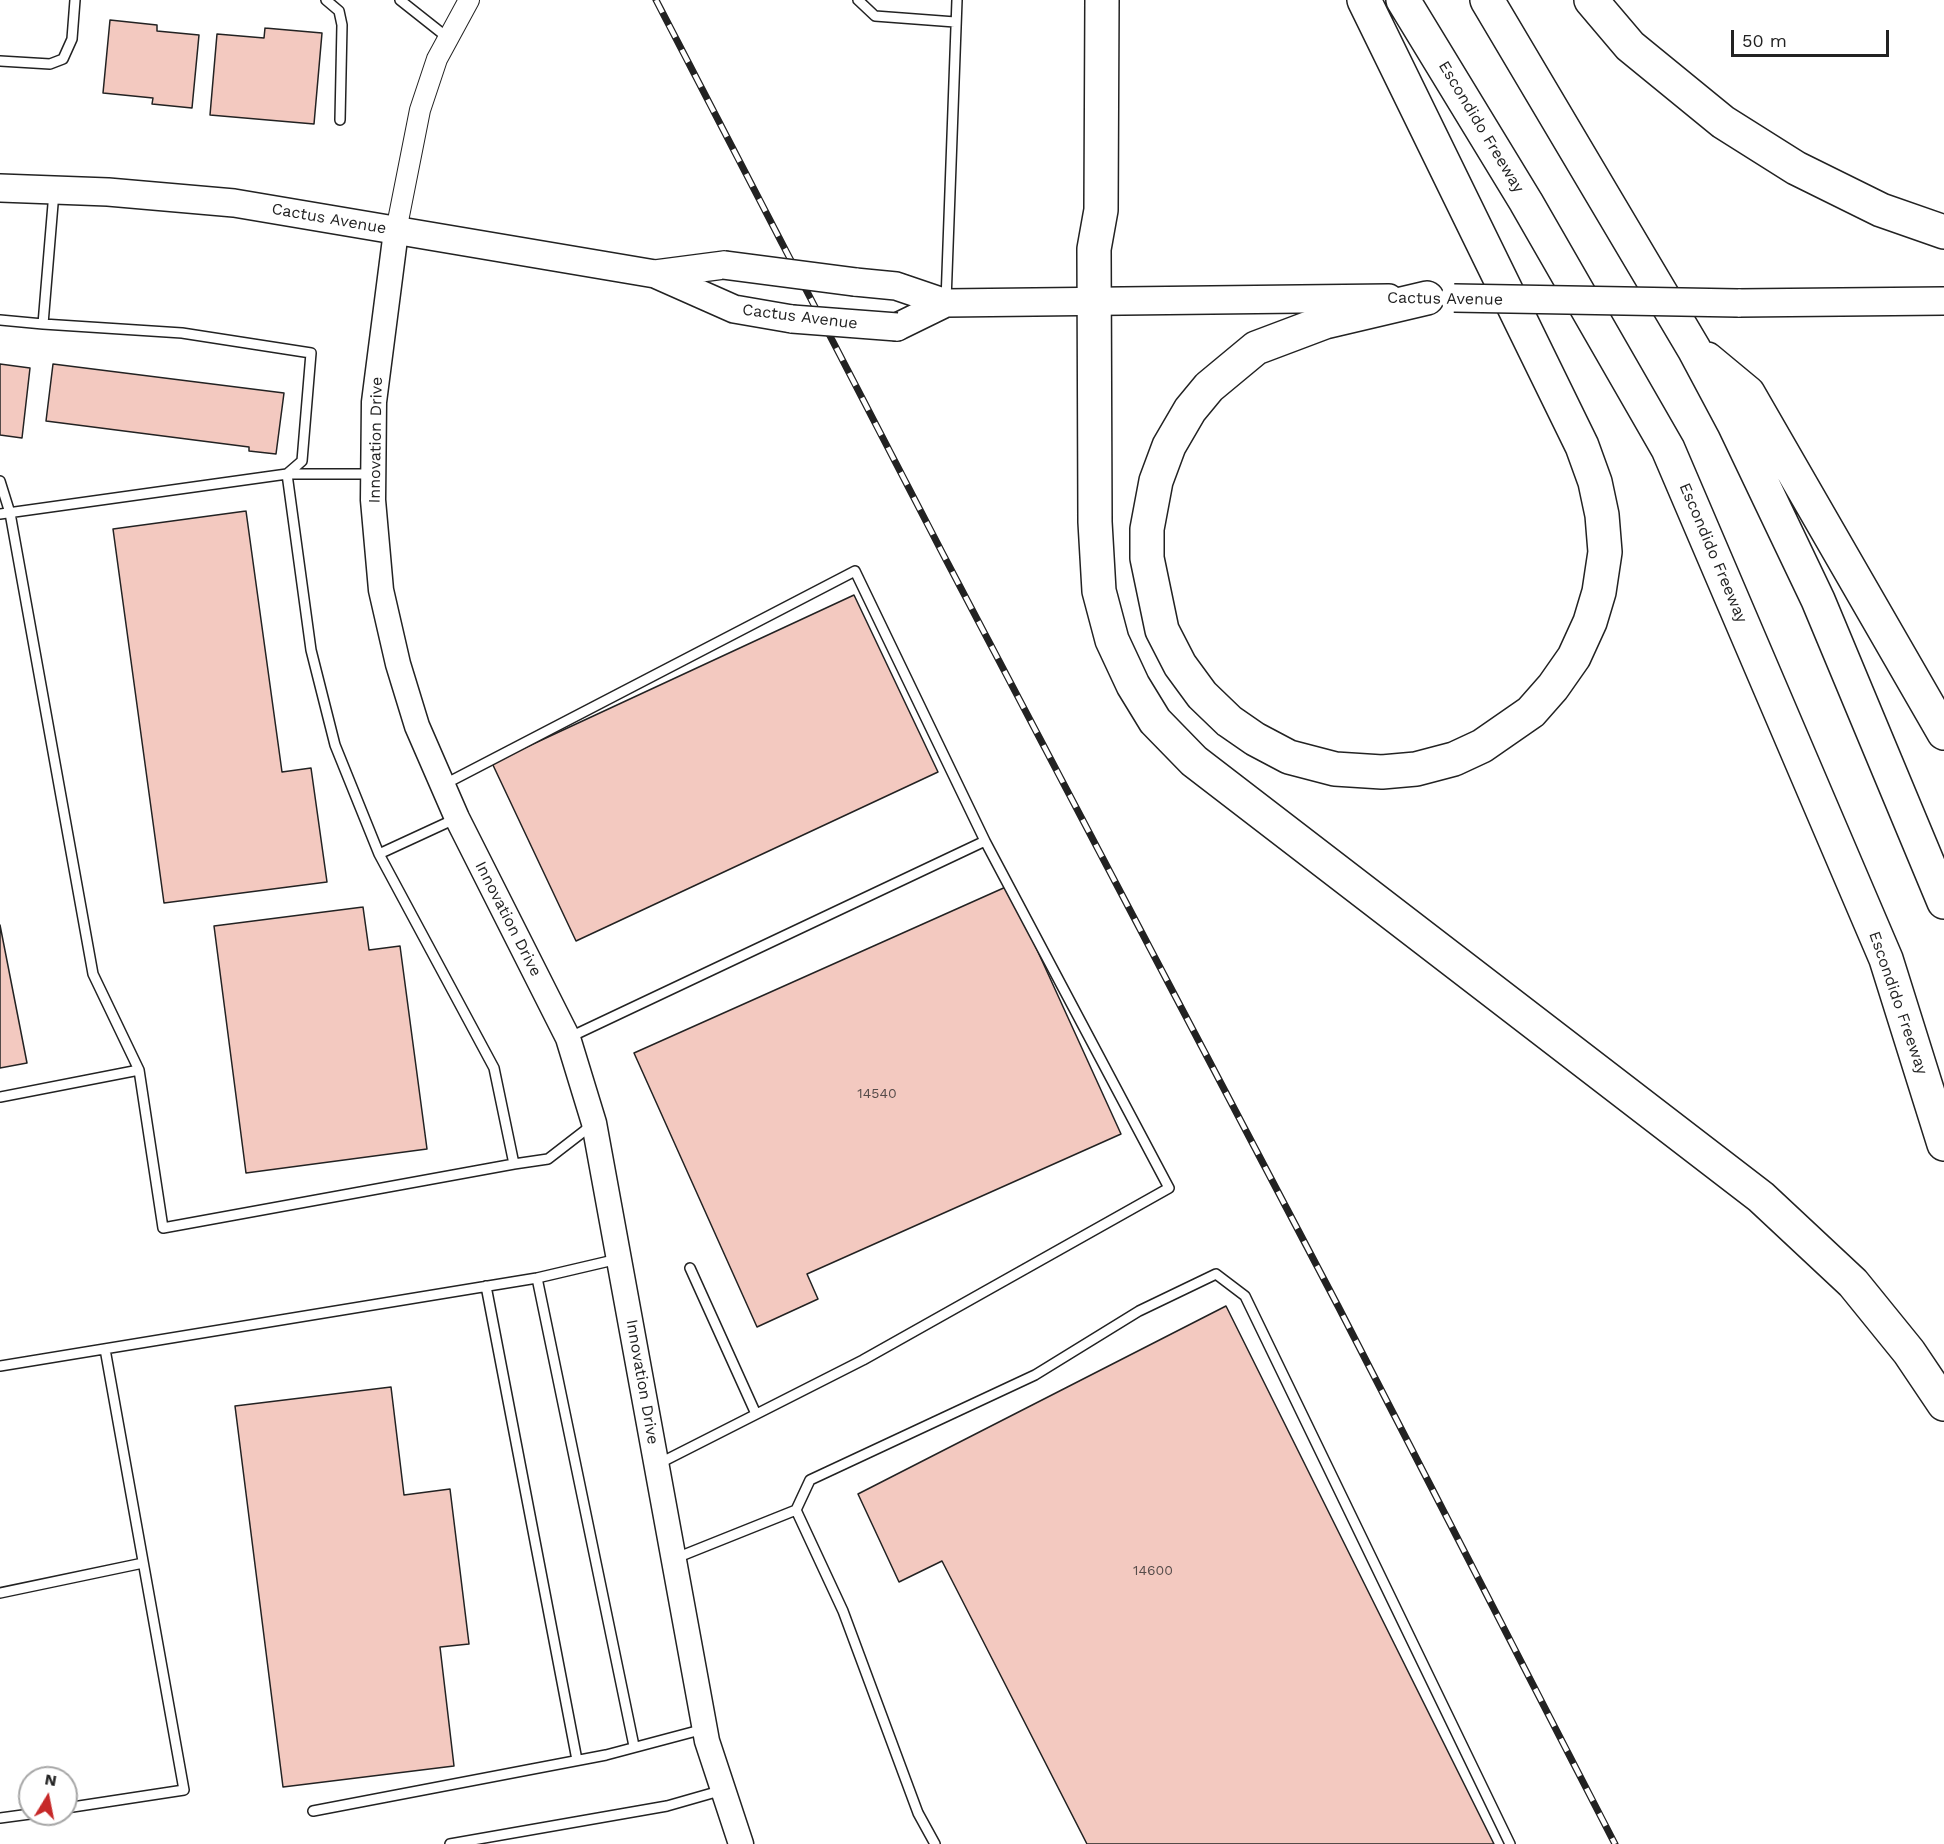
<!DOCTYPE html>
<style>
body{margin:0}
#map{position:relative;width:1944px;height:1844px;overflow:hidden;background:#fff;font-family:"Work Sans",sans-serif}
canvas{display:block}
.north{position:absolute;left:18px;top:1766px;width:60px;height:60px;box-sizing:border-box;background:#fff;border:2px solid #a7a7a7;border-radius:50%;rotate:10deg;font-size:16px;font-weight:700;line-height:24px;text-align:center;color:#222}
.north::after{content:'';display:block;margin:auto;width:21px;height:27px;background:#c62828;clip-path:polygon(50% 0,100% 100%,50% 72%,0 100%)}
.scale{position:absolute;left:1731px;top:30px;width:158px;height:27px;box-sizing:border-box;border:3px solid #222;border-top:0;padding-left:8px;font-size:18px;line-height:21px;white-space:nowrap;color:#222;-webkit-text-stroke:4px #fff;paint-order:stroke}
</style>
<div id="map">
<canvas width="1944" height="1844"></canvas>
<div class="north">N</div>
<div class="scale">50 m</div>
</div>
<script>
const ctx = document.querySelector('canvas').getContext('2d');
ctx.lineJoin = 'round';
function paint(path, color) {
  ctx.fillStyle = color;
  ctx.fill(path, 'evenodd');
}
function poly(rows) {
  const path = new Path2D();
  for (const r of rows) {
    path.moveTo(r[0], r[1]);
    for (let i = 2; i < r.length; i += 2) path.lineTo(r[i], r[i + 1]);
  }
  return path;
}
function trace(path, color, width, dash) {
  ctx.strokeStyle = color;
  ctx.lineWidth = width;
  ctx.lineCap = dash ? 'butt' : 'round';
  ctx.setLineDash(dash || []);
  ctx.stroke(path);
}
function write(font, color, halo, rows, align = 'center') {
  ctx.font = font + ' "Work Sans",sans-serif';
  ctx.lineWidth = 4.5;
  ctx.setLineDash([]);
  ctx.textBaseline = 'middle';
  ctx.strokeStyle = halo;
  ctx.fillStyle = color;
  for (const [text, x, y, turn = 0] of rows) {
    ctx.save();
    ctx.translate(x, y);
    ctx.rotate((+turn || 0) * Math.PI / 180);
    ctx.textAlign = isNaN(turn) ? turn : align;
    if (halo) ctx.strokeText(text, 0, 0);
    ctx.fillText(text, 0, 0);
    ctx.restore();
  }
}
const building = poly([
 [110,20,157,25,157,31,199,35,192,108,152,104,153,98,103,93,110,20],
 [265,28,322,33,314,124,210,115,217,34,264,38,265,28],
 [0,364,30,368,22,438,0,435,0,364],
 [53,364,284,393,276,454,249,451,249,447,46,421,53,364],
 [246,511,282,772,311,768,327,882,164,903,113,529,246,511],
 [854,595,938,772,576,941,492,763,854,595],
 [1008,886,1121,1134,807,1274,818,1299,757,1327,634,1053,1008,886],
 [363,907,369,950,400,946,427,1149,246,1173,214,926,363,907],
 [0,925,27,1063,0,1068,0,925],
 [1226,1306,1494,1844,1087,1844,942,1561,899,1582,858,1494,1226,1306],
 [391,1387,404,1495,450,1489,469,1644,440,1647,454,1766,283,1787,235,1406,391,1387]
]);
paint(building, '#f3c9c0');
trace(building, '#222', 1.5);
const service = poly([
 [326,0,339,11,342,25,340,120],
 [400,0,448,38],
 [858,0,875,16,955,22],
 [0,61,50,64,63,59,72,39,75,0],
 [946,301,957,0],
 [0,320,43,324,54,192],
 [372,474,287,474,311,650,335,745,379,854],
 [0,481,10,513,93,974,139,1070],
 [0,514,287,474,302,461,311,353,182,333,43,324],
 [445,784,855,571,985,841],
 [457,818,379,854,494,1068,514,1164,548,1159,592,1125],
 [568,1038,985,841,1169,1188,863,1360,658,1464],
 [0,1097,139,1070,163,1228,514,1164],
 [690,1268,756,1414],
 [537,1278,634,1746],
 [486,1286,577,1760],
 [0,1366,537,1278,618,1259],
 [796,1510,843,1611,918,1813,935,1844],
 [676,1558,796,1510,810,1480,1035,1375,1139,1311,1216,1274,1245,1296,1510,1844],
 [0,1593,143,1563],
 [66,1808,184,1790,105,1349],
 [313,1811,606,1755,704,1729],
 [0,1818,30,1814],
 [450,1844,667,1806,723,1790]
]);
const minor = poly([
 [396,231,420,110,437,59,469,0]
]);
const tertiary = poly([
 [396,231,374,402,373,500,381,590,398,664,417,726,457,818,568,1038,594,1123,707,1741,741,1844]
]);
const secondary = poly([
 [0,188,108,192,234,203,655,274,734,309,792,319],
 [655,274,724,265],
 [855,282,896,286,946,303,1389,298],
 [1738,303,1944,301],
 [897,327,946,303]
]);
const motorway = poly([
 [1102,0,1101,210,1094,249,1095,522,1099,591,1112,640,1133,685,1155,721,1194,761,1761,1197,1853,1283,1909,1352,1944,1404],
 [1364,0,1582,446,1595,482,1602,515,1605,552,1599,592,1590,622,1574,657,1553,687,1531,712,1482,746,1454,759,1416,769,1382,772,1335,769,1289,757,1255,739,1229,721,1202,695,1180,665,1162,630,1147,558,1147,529,1156,481,1169,446,1190,410,1209,387,1256,348,1325,322,1427,298],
 [1403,0,1526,202,1668,449,1886,959,1944,1144],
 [1487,0,1694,349,1734,424,1818,600,1944,902],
 [1591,0,1630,46,1723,122,1796,168,1881,210,1944,232],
 [1707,359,1748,393,1944,733]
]);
trace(service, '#222', 12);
trace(minor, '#222', 22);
trace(tertiary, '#222', 27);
trace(secondary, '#222', 30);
trace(motorway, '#222', 36);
trace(service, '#fff', 9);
trace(minor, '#fff', 20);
trace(tertiary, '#fff', 24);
trace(secondary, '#fff', 27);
trace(motorway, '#fff', 33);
const rail = poly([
 [656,0,944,556,1338,1306,1615,1844]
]);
trace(rail, '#222', 7);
trace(rail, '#fff', 4.5, [14]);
const secondaryBridge = poly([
 [724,265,855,282],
 [1454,298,1738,303],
 [792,319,897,327]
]);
trace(secondaryBridge, '#222', 30, []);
trace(secondaryBridge, '#fff', 27);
write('14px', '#564c4a', null, [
 ["14540",877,1094],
 ["14600",1153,1571]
]);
write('16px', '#222', '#fff', [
 ["Escondido Freeway",1481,127,59],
 ["Cactus Avenue",329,219,10],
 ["Cactus Avenue",1445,299,1],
 ["Cactus Avenue",800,317,7],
 ["Innovation Drive",376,440,-89],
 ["Escondido Freeway",1713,553,67],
 ["Innovation Drive",508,919,63],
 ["Escondido Freeway",1898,1003,71],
 ["Innovation Drive",642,1382,80]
]);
</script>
